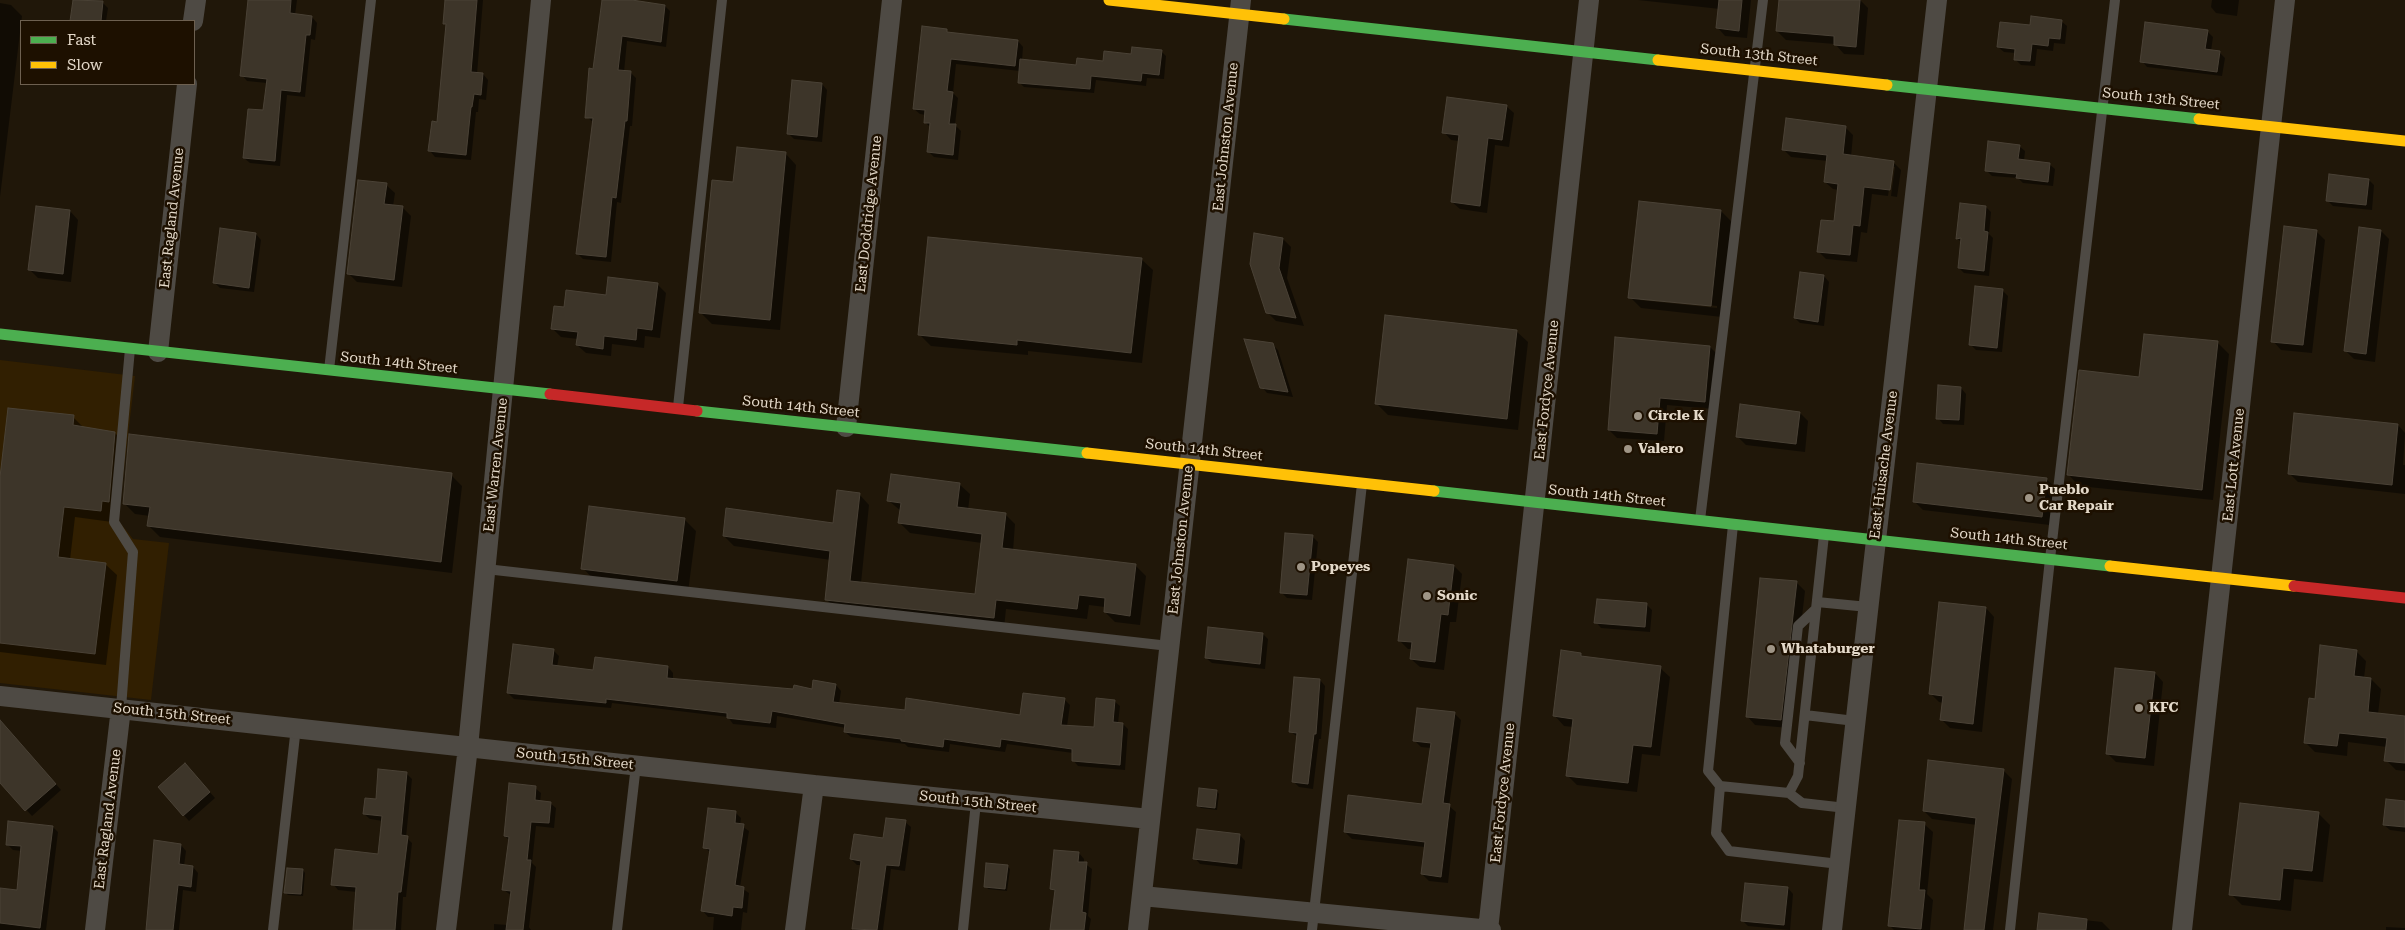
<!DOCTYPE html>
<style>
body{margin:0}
#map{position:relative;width:2405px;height:930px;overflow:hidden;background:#201709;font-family:"Roboto Serif",serif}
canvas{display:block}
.legend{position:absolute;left:20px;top:20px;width:175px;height:65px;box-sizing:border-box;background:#1d1000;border:1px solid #6d6050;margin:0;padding:6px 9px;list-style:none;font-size:15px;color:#e4d9c9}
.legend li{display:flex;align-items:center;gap:10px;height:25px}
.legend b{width:25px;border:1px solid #6d6050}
</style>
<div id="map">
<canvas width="2405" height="930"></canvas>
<ul class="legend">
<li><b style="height:6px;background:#4caf50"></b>Fast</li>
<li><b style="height:6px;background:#ffc107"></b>Slow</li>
</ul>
</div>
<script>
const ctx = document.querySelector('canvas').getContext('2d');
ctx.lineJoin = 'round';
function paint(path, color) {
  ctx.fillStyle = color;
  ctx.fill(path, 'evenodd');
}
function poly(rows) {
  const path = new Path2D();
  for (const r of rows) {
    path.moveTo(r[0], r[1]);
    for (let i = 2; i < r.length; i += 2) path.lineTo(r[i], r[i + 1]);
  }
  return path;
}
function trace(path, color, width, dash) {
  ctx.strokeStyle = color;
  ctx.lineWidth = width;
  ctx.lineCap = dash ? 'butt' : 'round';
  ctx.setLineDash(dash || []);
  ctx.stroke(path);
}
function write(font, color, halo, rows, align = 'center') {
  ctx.font = font + ' "Roboto Serif",serif';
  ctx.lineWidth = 5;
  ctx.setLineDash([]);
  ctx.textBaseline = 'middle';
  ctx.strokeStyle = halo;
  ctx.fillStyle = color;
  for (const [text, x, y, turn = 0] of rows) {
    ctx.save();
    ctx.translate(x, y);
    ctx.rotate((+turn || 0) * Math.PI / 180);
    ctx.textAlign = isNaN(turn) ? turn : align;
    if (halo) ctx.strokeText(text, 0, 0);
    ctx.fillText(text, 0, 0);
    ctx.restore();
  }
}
paint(poly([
 [0,360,135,376,118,520,133,539,169,543,151,700,0,683]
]), '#311f01');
paint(poly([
 [74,0,102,2,108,8,106,21,71,21],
 [256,0,297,0,295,15,312,17,317,23,315,40,311,39,305,97,287,95,280,166,250,163,244,158,264,111,267,83,247,81,242,75],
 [447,0,483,0,477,74,483,74,488,80,486,100,479,99,478,112,476,112,471,160,435,157,430,151,438,123,447,26,444,23],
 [603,0,629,0,665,6,670,11,666,47,627,41,624,72,630,72,636,78,632,126,630,126,621,203,617,202,611,262,583,259,577,253,594,123,587,117],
 [1638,0,1751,0,1747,38,1725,36,1718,28,1720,9],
 [1780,0,1860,0,1868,8,1864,55,1844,54,1835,44,1786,40,1777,31],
 [2212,0,2239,0,2237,16,2216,13,2211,7],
 [0,3,11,5,22,16,0,197],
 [2061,21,2067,26,2065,44,2054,43,2053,51,2037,49,2035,66,2021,65,2015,59,2016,53,2004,52,1998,47,2031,27],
 [946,30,950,34,1018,41,1023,47,1022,61,1078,66,1161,51,1166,56,1164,79,1147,78,1146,86,1096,80,1094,93,1024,87,1019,82,1020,71,956,64,953,93,958,98,955,125,961,131,958,160,934,157,928,151,931,128,925,122,926,115,920,114,914,109],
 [2207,31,2213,37,2211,51,2219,52,2225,58,2222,76,2147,67,2142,61],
 [822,84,827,90,822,142,794,139,788,133],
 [1506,106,1514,113,1509,147,1495,145,1487,213,1460,209,1452,202,1459,141,1451,140,1444,132],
 [1846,128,1853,135,1851,157,1893,162,1901,170,1897,197,1891,196,1895,167,1892,167,1888,196,1872,194,1867,233,1861,232,1857,262,1826,259,1818,251,1835,222,1839,190,1833,189,1825,182,1828,161,1791,157,1783,149],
 [2019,146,2025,151,2024,161,2049,164,2055,169,2053,186,2023,183,2018,178,1992,176,1986,170],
 [785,153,796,165,780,330,712,324,701,313],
 [2369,180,2374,185,2372,210,2333,206,2327,200],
 [386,185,395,193,393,206,403,208,411,216,402,287,357,282,348,273],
 [1986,207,1991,212,1989,234,1993,238,1989,276,1964,273,1959,268,1961,242,1958,239],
 [70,211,78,220,71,282,38,278,30,270],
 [1721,211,1732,222,1722,317,1641,308,1630,297],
 [1640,298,1717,306,1717,308,1640,300],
 [2316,231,2325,240,2312,353,2281,350,2273,341],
 [2381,231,2389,239,2375,362,2354,359,2345,350],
 [256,234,261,240,254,292,220,288,214,282],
 [1283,239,1291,247,1287,278,1304,326,1276,321,1267,312],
 [1141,259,1153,270,1142,363,1028,351,1028,355,931,346,920,335],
 [1801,273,1824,276,1829,282,1824,326,1800,323,1795,318],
 [657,284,666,293,660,338,645,336,644,348,612,344,611,356,586,353,577,345,578,339,561,337,552,328,565,309],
 [2002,290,2008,296,2002,352,1976,350,1970,344],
 [1516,331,1528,342,1518,430,1388,415,1377,404],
 [2145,335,2218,343,2229,354,2213,500,2079,486,2068,474,2140,378],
 [1272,344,1278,350,1293,397,1267,393,1262,387],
 [1710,347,1718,355,1713,409,1667,405,1664,441,1617,438,1609,430],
 [1961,388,1966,394,1964,425,1943,424,1938,418],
 [1800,413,1808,421,1805,452,1746,445,1737,436],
 [73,417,85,429,115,433,126,445,112,522,75,517,70,560,105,564,117,575,106,665,0,652,0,488],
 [2398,425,2405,433,2403,465,2405,465,2405,494,2298,482,2289,473],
 [451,475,462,486,452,573,160,537,149,526,150,516,135,514,124,503],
 [2046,479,2055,487,2050,525,1923,510,1914,501],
 [959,484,970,494,968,510,1005,514,1015,524,1013,551,1135,565,1146,576,1140,625,1115,622,1105,612,1105,607,1089,605,1087,619,1006,609,1004,628,837,610,827,600,831,560,734,546,724,536,834,525,859,494,869,505,861,583,976,595,982,543,910,533,900,523,901,511,889,501],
 [590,507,685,520,696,531,688,592,594,580,583,568],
 [1312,536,1318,542,1312,600,1287,598,1281,592],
 [1454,566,1462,574,1456,622,1450,622,1444,670,1420,667,1411,659,1413,649,1408,649,1399,640],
 [1797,583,1805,591,1789,728,1755,725,1747,716],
 [1646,604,1652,610,1650,632,1601,628,1596,622],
 [1986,608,1994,617,1982,732,1950,728,1942,720,1944,703,1939,702,1931,694],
 [1263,634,1268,639,1265,669,1212,663,1206,658],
 [553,650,559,656,557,667,594,672,668,667,673,673,673,680,794,690,813,690,814,682,836,685,841,691,839,704,906,711,1021,717,1064,699,1070,705,1067,726,1095,729,1114,701,1120,706,1118,723,1123,724,1128,729,1125,770,1078,766,1073,760,1073,753,1007,744,1005,752,950,744,949,752,908,747,905,744,851,737,845,732,846,728,777,716,776,728,733,724,728,717,612,703,611,708,514,699,508,693],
 [2356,651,2366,661,2364,678,2371,679,2381,689,2378,714,2405,717,2405,771,2396,770,2386,760,2387,747,2348,742,2347,756,2315,752,2305,742,2316,700],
 [1581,654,1585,658,1660,668,1670,677,1660,756,1642,754,1637,792,1577,785,1567,775,1573,727,1564,726,1555,716],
 [2155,673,2163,682,2154,766,2116,762,2107,753],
 [1320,680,1325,686,1321,739,1319,739,1313,789,1299,787,1293,781,1298,737,1291,732],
 [1454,713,1461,720,1449,806,1456,812,1448,883,1429,881,1422,874,1425,847,1352,839,1345,832,1423,805,1431,748,1421,747,1414,740],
 [0,734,12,734,61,790,32,816,0,781],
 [190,770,215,798,189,821,159,787],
 [2003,770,2012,779,1993,930,1965,930,1977,825,1932,819,1924,811],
 [406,773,412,779,406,837,412,843,406,897,403,897,401,930,354,930,357,892,338,890,333,884,379,855,383,821,370,819,364,814],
 [535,788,541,793,540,802,550,803,556,808,554,828,536,826,532,863,536,867,529,927,531,930,494,930,494,924,508,925,512,896,504,890,510,841,505,836],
 [1217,791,1219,794,1217,810,1201,808,1198,806],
 [2405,802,2405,832,2390,830,2384,825],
 [735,812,741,818,740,825,749,831,740,887,749,893,747,913,743,912,741,930,713,930,714,917,708,917,703,911,711,853,704,847],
 [2318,813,2330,825,2323,882,2294,879,2291,911,2242,905,2231,894],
 [905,822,911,827,905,871,891,869,883,930,853,930,862,865,857,865,851,859,884,840],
 [1924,824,1933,832,1927,894,1933,900,1930,930,1894,930,1890,926],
 [53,827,58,832,46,930,0,930,0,889,18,891,22,851,13,850,7,844],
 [1198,830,1240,835,1245,841,1242,869,1200,864,1195,858],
 [181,845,186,851,184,866,193,867,198,873,196,892,183,890,179,930,147,930],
 [1079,853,1084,859,1084,863,1092,869,1088,916,1091,919,1089,930,1051,930,1056,893,1052,889],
 [1007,866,1010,869,1007,891,988,889,986,886],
 [303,870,305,873,303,896,288,895,285,892],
 [1788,888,1793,894,1790,930,1748,926,1742,920],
 [2040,915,2102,922,2110,930,2038,930],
 [2386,927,2405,928,2405,930,2386,930]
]), '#0007');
const building = poly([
 [73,0,103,1,101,21,70,21,73,0],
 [248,0,291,0,290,13,312,16,310,35,306,35,300,92,281,90,275,161,243,158,248,109,263,110,267,79,240,76,248,0],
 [445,0,477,0,471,72,483,73,481,95,474,94,472,107,471,107,466,155,428,151,432,121,437,122,446,24,443,24,445,0],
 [602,0,632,0,665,5,661,42,622,36,618,70,631,71,627,121,625,121,616,198,612,197,606,257,576,254,593,118,585,118,589,68,593,69,602,0],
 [1719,0,1742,0,1739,31,1716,28,1719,0],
 [1779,0,1860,0,1856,47,1834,45,1834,36,1776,31,1779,0],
 [2031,16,2062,20,2060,39,2049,38,2048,46,2032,44,2030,61,2014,60,2015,49,1997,47,2000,22,2030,25,2031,16],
 [2145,22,2208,30,2205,49,2220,51,2217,72,2140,62,2145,22],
 [922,26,947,29,947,32,1018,40,1015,66,951,59,947,91,953,92,949,124,956,124,953,155,927,152,930,123,924,123,925,110,913,109,922,26],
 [1132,47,1162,50,1159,75,1142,73,1141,81,1091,76,1090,89,1018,83,1020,59,1076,65,1077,58,1103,61,1104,51,1131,54,1132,47],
 [792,80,822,83,817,137,787,134,792,80],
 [1447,97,1507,105,1502,140,1488,138,1480,206,1451,202,1459,135,1442,133,1447,97],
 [1786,118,1846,126,1843,154,1894,161,1890,190,1864,187,1860,226,1853,225,1850,255,1817,252,1821,220,1834,221,1838,184,1824,182,1827,155,1782,150,1786,118],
 [1988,141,2020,145,2018,159,2050,163,2048,182,2016,178,2017,174,1985,171,1988,141],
 [737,147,786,152,770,320,699,313,712,180,733,182,737,147],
 [2329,174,2369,179,2366,205,2326,201,2329,174],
 [358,180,387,183,384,204,403,206,394,280,347,274,358,180],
 [1639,201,1721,210,1711,306,1628,298,1639,201],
 [1960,203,1986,206,1984,231,1988,232,1984,271,1958,268,1961,238,1956,239,1960,203],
 [36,206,70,210,63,274,28,270,36,206],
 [2284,226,2317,230,2303,345,2271,342,2284,226],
 [2359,227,2381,230,2366,354,2344,351,2359,227],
 [220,228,256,233,249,288,213,283,220,228],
 [1254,233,1283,238,1279,268,1296,318,1266,313,1250,264,1254,233],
 [928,237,1142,258,1131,353,1017,340,1017,345,918,335,928,237],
 [1800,272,1824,275,1818,322,1794,318,1800,272],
 [608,277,658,283,652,330,637,328,636,340,604,336,603,349,576,345,578,332,551,329,554,306,564,307,566,290,606,295,608,277],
 [1975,286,2003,289,1997,348,1969,345,1975,286],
 [1385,315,1517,330,1507,419,1375,404,1385,315],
 [2144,334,2218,341,2202,490,2067,475,2079,370,2139,377,2144,334],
 [1615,337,1710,346,1705,402,1660,398,1657,434,1608,430,1615,337],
 [1244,339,1273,343,1288,392,1260,388,1244,339],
 [1938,385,1961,387,1959,420,1936,419,1938,385],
 [1740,404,1800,412,1796,444,1736,437,1740,404],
 [8,408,74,415,73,425,115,432,109,502,102,501,101,511,64,507,58,557,106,563,95,654,0,643,0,477,8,408],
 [2294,413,2398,424,2392,485,2288,474,2294,413],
 [129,434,452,473,441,562,147,526,150,507,123,504,129,434],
 [1917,463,2047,478,2042,517,1913,502,1917,463],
 [891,474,960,483,957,507,1006,513,1002,548,1136,564,1130,616,1104,612,1105,598,1079,595,1077,609,996,600,994,618,825,600,830,551,723,536,726,508,833,523,837,490,860,493,850,581,975,594,982,534,898,523,901,503,887,501,891,474],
 [589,506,685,518,677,581,581,569,589,506],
 [1285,533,1313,535,1307,595,1280,593,1285,533],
 [1408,559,1454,565,1448,615,1441,614,1435,662,1410,659,1412,642,1398,641,1408,559],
 [1760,578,1797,581,1781,720,1746,717,1760,578],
 [1597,599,1647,603,1645,627,1594,623,1597,599],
 [1939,602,1986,607,1973,724,1940,720,1943,696,1929,694,1939,602],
 [1208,627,1263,633,1260,664,1205,658,1208,627],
 [513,644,554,649,552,665,593,670,595,657,668,666,667,678,793,689,794,685,812,689,813,680,836,684,833,702,905,710,906,698,1020,715,1023,693,1065,698,1061,725,1094,727,1096,698,1115,700,1113,722,1123,723,1120,765,1072,761,1072,749,1001,739,1000,747,944,739,943,747,901,741,901,739,844,732,845,724,772,711,770,723,727,718,727,713,606,699,606,703,507,693,513,644],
 [2320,645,2357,650,2354,676,2371,678,2368,712,2405,716,2405,763,2384,761,2387,738,2339,733,2337,746,2304,743,2309,698,2315,699,2320,645],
 [1561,650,1581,653,1581,656,1661,666,1651,747,1633,745,1628,783,1566,776,1573,719,1553,716,1561,650],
 [2115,668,2155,672,2145,758,2106,754,2115,668],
 [1294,677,1320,679,1316,734,1314,734,1308,784,1292,782,1297,733,1289,732,1294,677],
 [1417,708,1455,712,1443,803,1450,804,1441,877,1421,874,1425,842,1344,832,1348,795,1422,804,1431,743,1413,741,1417,708],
 [0,720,56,784,25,811,0,783,0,720],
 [1928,760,2004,769,1984,930,1964,930,1976,818,1923,811,1928,760],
 [185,763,210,792,183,816,158,787,185,763],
 [378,769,407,772,401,835,408,836,401,892,398,892,395,930,353,930,356,887,331,885,335,849,378,854,382,816,363,814,365,798,376,799,378,769],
 [509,783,536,786,535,800,551,802,549,823,531,822,527,860,531,860,523,930,506,930,511,891,502,890,509,837,504,836,509,783],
 [1199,788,1217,790,1215,808,1197,806,1199,788],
 [2386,799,2405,801,2405,827,2383,825,2386,799],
 [2240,803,2319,812,2312,871,2283,868,2280,900,2229,895,2240,803],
 [708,808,736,811,735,823,744,824,735,885,744,887,742,908,733,907,732,916,701,911,710,849,703,848,708,808],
 [886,818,906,820,899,866,886,865,877,930,852,929,861,861,850,859,854,834,883,838,886,818],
 [1899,820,1925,822,1919,890,1925,890,1921,929,1888,926,1899,820],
 [8,821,53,826,40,928,0,923,0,888,17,890,21,846,6,845,8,821],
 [1197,829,1240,834,1237,864,1193,859,1197,829],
 [154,840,181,844,179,864,193,866,191,887,178,885,173,930,146,930,154,840],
 [1054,850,1079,852,1078,862,1087,862,1082,912,1086,913,1084,930,1050,930,1055,890,1050,889,1054,850],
 [986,863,1008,865,1005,889,984,887,986,863],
 [287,868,303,869,301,894,284,893,287,868],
 [1745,883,1788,887,1784,925,1741,921,1745,883],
 [2039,913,2087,919,2086,930,2037,930,2039,913]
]);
paint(building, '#3d3529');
trace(building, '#4a4236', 1);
trace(poly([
 [329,370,371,0],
 [678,407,722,0],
 [1700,520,1763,0],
 [1733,525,1708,771,1720,786,1789,793,1798,776,1824,535],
 [486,569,1169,646],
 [1817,602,1868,607],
 [121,708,133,552,114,522,130,349],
 [1805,715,1855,721],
 [1800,763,1785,743,1798,626,1816,609],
 [1720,786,1716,833,1729,851,1839,864],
 [1789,793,1802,803,1846,808],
 [273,930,296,727],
 [617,930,636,765],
 [963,930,976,802],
 [1312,930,1362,484],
 [2010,930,2050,559,2115,0]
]), '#4e4a44', 10);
trace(poly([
 [193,21,196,0],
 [158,352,187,84],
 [846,427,892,0],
 [0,696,814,785,1150,819],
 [1142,896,1491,930],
 [95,930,121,708],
 [446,930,468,747,541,0],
 [795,930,814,785],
 [1138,930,1241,0],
 [1488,930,1589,0],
 [1832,930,1937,0],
 [2182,930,2285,0]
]), '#4e4a44', 20);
trace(poly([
 [1284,19,1658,60],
 [1887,85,2199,119],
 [0,334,550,394],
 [697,411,1087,453],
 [1434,491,2110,566]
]), '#4caf50', 11);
trace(poly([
 [1109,0,1284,19],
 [1658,60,1887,85],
 [2199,119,2405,141],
 [1087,453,1434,491],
 [2110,566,2294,586]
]), '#ffc107', 11);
trace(poly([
 [550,394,697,411],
 [2294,586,2405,598]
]), '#c62828', 11);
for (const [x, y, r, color] of [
 [1638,416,5,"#9f9586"],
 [1628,449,5,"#9f9586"],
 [2029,498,5,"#9f9586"],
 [1301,567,5,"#9f9586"],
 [1427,596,5,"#9f9586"],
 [1771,649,5,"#9f9586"],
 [2139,708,5,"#9f9586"]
]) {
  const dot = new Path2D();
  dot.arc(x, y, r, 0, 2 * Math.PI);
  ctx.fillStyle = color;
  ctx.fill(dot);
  trace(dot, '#1d1000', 2);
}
write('14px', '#e4d9c9', '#1d1000', [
 ["South 13th Street",1759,55,6],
 ["South 13th Street",2161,99,6],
 ["East Johnston Avenue",1226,137,-84],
 ["East Doddridge Avenue",869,214,-84],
 ["East Ragland Avenue",172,218,-84],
 ["South 14th Street",399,363,6],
 ["East Fordyce Avenue",1547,390,-84],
 ["South 14th Street",801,407,6],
 ["South 14th Street",1204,450,6],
 ["East Warren Avenue",496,465,-84],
 ["East Huisache Avenue",1884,465,-83],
 ["East Lott Avenue",2234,465,-84],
 ["South 14th Street",1607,496,6],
 ["South 14th Street",2009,539,6],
 ["East Johnston Avenue",1181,540,-84],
 ["South 15th Street",172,714,6],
 ["South 15th Street",575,759,6],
 ["East Fordyce Avenue",1503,793,-84],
 ["South 15th Street",978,802,6],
 ["East Ragland Avenue",108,819,-83]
]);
write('bold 14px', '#e4d9c9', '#1d1000', [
 ["Circle K",1648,416],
 ["Valero",1638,449],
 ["Pueblo",2039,490],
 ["Car Repair",2039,506],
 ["Popeyes",1311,567],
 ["Sonic",1437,596],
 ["Whataburger",1781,649],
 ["KFC",2149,708]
], 'left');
</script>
